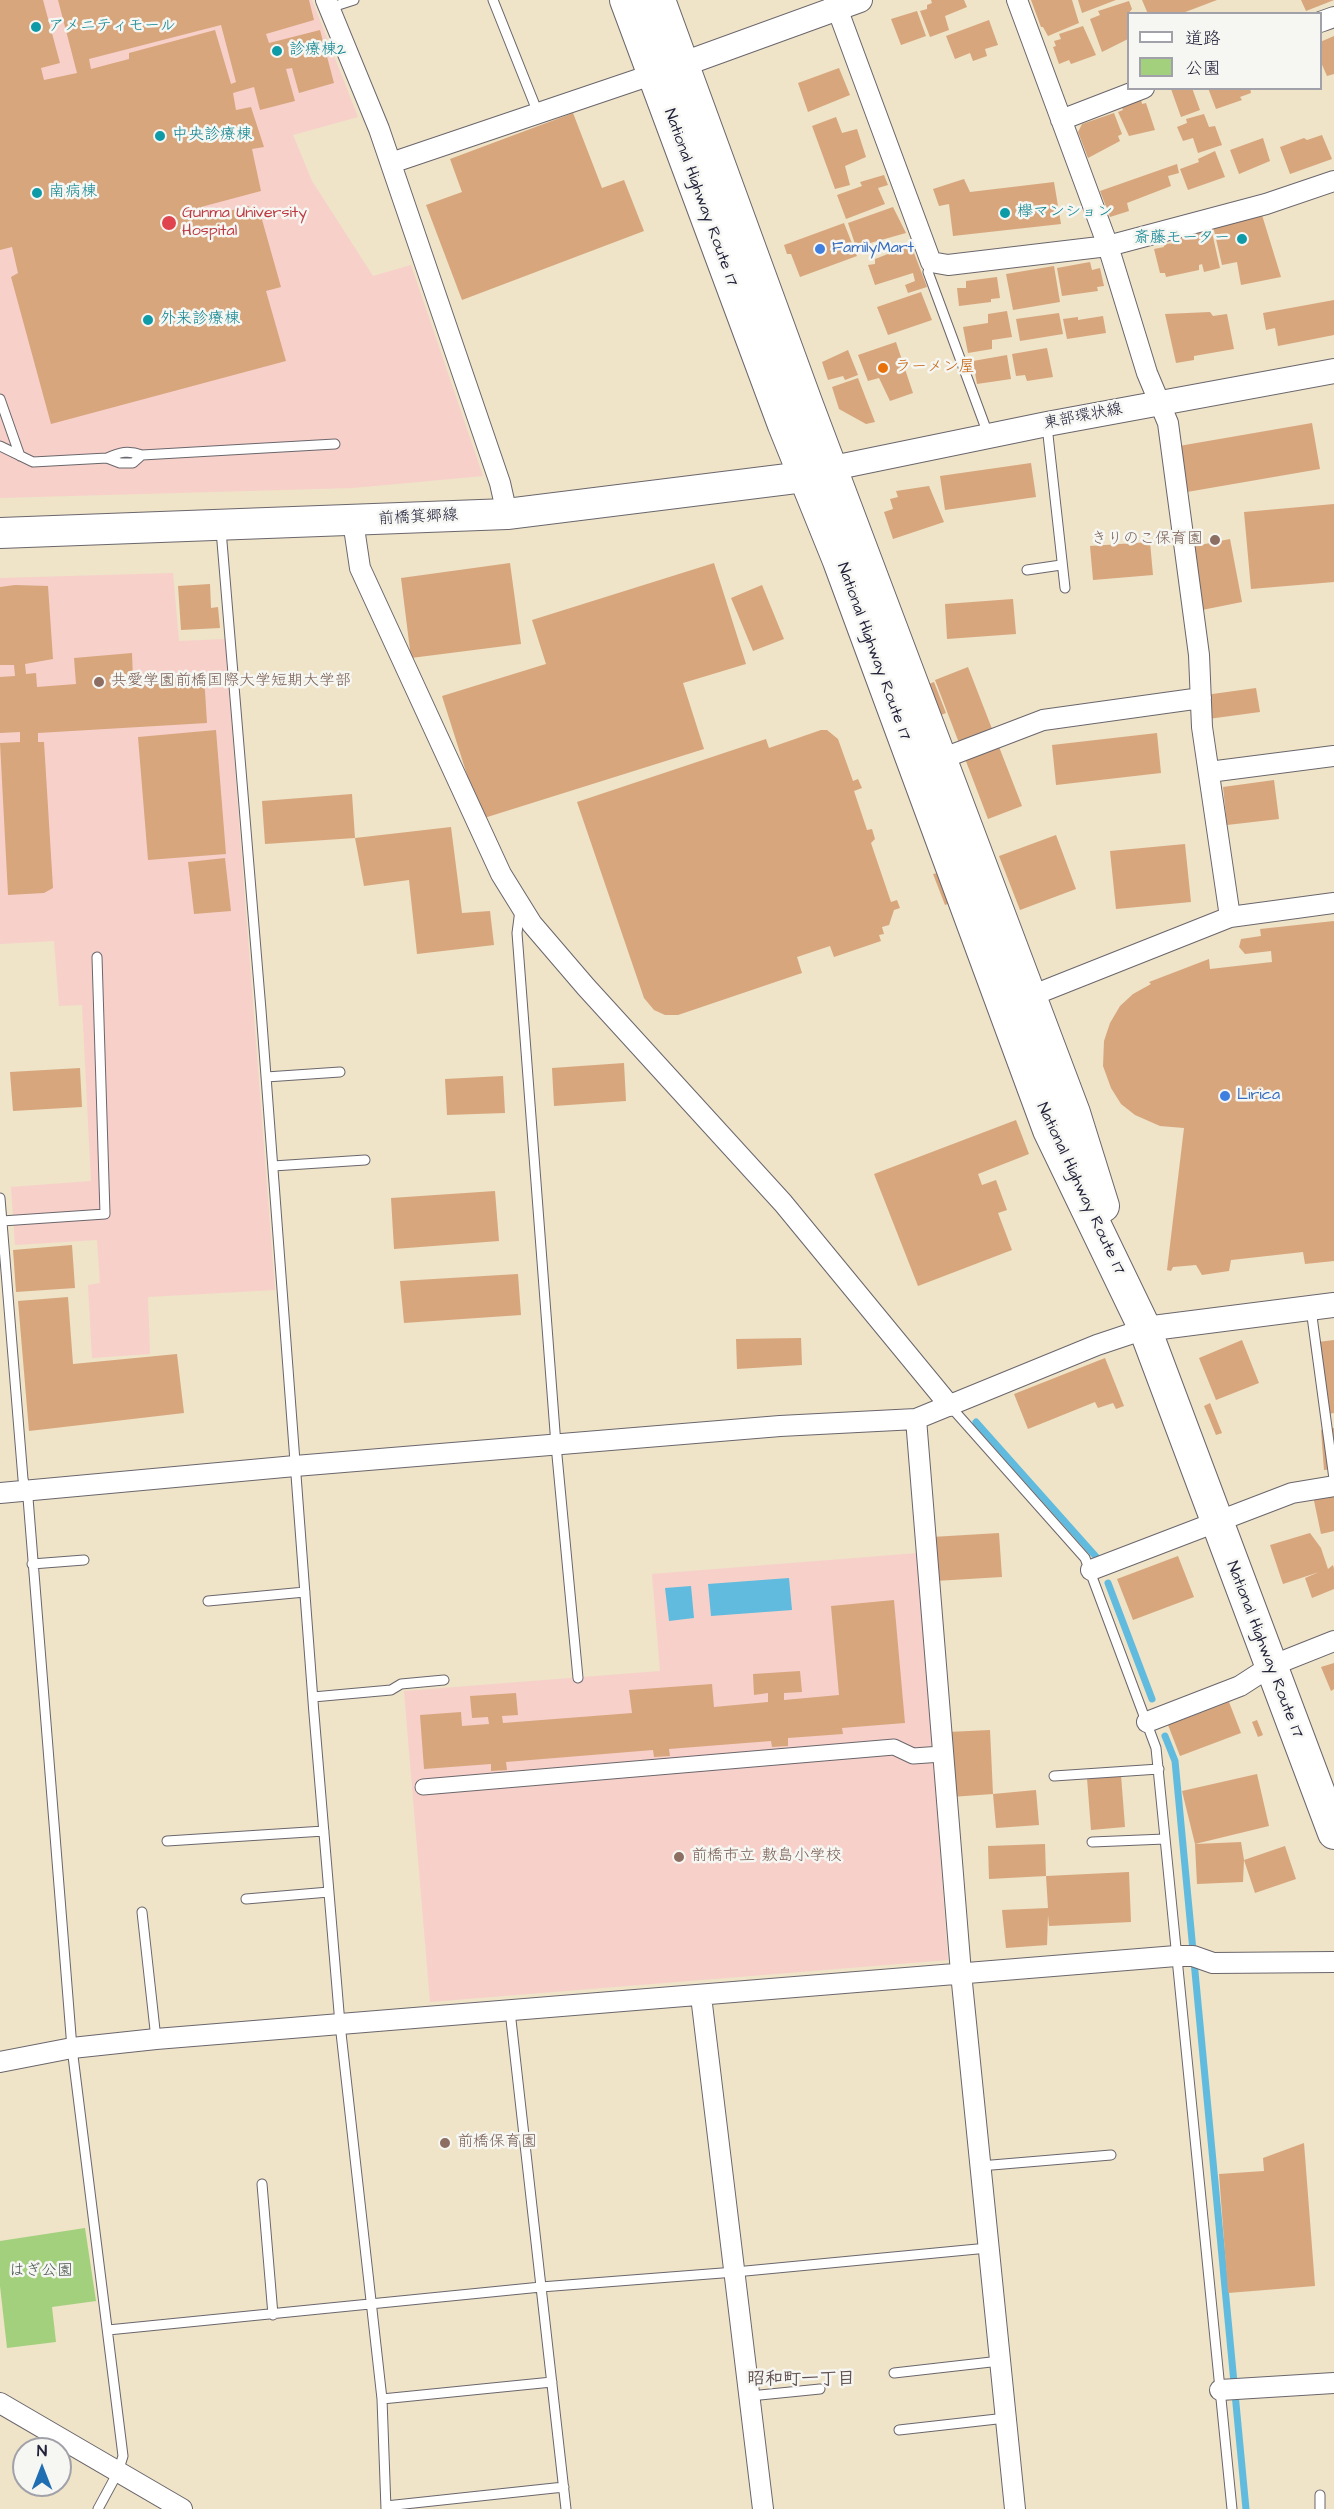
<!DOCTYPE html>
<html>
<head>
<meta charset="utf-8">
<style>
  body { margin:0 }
  #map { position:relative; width:1334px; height:2509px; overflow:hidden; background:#efe3c8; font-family:"Architects Daughter","Klee One",sans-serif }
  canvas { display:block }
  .legend { position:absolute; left:1127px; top:12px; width:195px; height:78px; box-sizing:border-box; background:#f6f6f2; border:2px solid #a1a1a9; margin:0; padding:8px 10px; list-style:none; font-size:18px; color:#22223b }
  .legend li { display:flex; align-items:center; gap:12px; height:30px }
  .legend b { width:30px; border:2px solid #a1a1a9 }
  .north { position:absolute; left:12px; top:2437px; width:60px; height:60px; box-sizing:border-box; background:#f6f6f2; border:2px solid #a1a1a9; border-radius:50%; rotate:0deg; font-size:16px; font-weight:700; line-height:24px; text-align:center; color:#22223b }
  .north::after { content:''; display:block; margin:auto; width:21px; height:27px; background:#1f6fb2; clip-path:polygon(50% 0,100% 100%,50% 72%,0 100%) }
</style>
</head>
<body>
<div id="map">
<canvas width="1334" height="2509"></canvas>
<ul class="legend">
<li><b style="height:8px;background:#fff"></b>道路</li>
<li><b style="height:16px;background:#a2d07d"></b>公園</li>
</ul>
<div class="north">N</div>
</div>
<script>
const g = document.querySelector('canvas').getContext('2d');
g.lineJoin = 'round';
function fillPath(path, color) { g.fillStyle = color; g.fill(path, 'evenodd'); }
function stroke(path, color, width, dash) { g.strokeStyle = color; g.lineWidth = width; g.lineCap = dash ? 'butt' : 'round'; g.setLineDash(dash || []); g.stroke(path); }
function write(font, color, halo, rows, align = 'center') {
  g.font = font + ' "Architects Daughter","Klee One",sans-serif'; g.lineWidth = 5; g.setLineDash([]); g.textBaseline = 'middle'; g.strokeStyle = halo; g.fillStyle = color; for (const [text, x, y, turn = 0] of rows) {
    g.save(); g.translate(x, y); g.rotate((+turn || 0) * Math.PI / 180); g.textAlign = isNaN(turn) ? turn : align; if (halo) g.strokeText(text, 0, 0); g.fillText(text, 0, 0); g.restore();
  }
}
const built = new Path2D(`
  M0,0h312l46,117 -65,18 19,46 61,95 38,-11 72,211 -130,12 -353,10z
  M173,573l6,68 46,-2 50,651 -127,7 2,57 -58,4 -4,-73 12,-2 -3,-43 -82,5 -4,-58 80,-6 -9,-176 -23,1 -5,-65 -54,3v-366z
  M918,1553l30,407 -518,42 -26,-311 256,-20 -8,-97z`);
const green = new Path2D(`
  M85,2228l11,73 -44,6 4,35 -49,6 -7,-62v-45z`);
const water = new Path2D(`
  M789,1578l3,32 -81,6 -3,-32z
  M691,1586l3,32 -25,3 -4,-33z`);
const stream = new Path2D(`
  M976,1422l123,138
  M1108,1583l44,116
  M1165,1736l10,25 71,748`);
const building = new Path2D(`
  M0,0h43l17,63 -19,5 3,12 33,-7 -19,-73h251l5,20 -48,14 3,9 51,-13 14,53 -35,10 -7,-25 -6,1 9,32 -35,9 -6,-23 -21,6 3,17 15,-3 13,40 -12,2 9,42 -60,16 4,10 44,-11 2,10h10l20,71 -15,4 20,70 -235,63 -40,-147 7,-4 -6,-26 -12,3zM221,25l15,57 -5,2 -16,-54 -86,23v6l-38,10 -2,-10z
  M931,0h33l3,7 -22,9 4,14 -19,7 -10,-26 7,-2v-4l5,-2z
  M1031,0h41l7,23 -31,13 -5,-9h-2z
  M1078,0h38l-34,13z
  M1142,0h75l-37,14h-32z
  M1301,0h33l-28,11z
  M1129,1l3,8 -4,5v25l-26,13 -12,-33 10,-4 -2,-4z
  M917,11l9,25 -25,9 -10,-26z
  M989,20l9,25 -13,4 2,7 -14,5 -3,-8 -15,6 -9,-23z
  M1083,26l13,29 -25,9 -2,-4 -10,4 -6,-17 3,-1 -2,-5 7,-2 -2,-5z
  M1334,36v38l-7,2 -7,-16v-18z
  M839,68l11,27 -42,17 -10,-29z
  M1192,88l8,22 -19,7 -10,-28z
  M1208,88h42l1,5 -11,4 2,3 -26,9z
  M1141,99l1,5 4,-1 9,27 -26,6 -11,-24 5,-2 -2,-5z
  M573,113l29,75 22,-8 20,51 -182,69 -36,-95 36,-13 -12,-33z
  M1114,113l8,21 -4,2 2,5 -32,17 -10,-26 4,-8z
  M1204,114l5,13 6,-1 7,19 -24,8 -5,-15 -10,3 -6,-14 10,-4 -1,-4z
  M836,117l6,16 15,-4 9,28 -21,9 5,19 -15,4 -23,-63z
  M1322,135l10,24 -42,15 -10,-27 24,-9 3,2z
  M1263,138l7,23 -31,13 -9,-24z
  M1215,151l10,26 -37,13 -8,-21 19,-7 -1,-3z
  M1177,164l2,9 -11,3 3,10 -44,17 2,8 -19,6 -10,-26z
  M884,175l4,10 -10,3 7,16 -39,15 -9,-24 25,-9 -2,-4z
  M964,179l6,13 84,-10 7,42 -108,12 -4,-32 -10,2 -6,-17z
  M893,207l13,26 -50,14 -8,-24z
  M1262,215l19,62 -40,8 -4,-23 -15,3 -9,-39z
  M844,223l13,33 -57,21 -9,-23h-4l-3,-9z
  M1211,228l9,40 -16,4 -2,-8 -3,1v5l-33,7 -1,-4h-5l-6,-24 10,-2 -1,-3 18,-1 -1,-7z
  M911,245l16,42 -19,6 -3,-8 10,-4 -2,-8 -38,12 -7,-20 7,-1v-5z
  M1090,262l2,8 8,-2 4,18 -7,1 1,4 -36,5 -5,-28z
  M1054,266l6,36 -47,8 -7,-36z
  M997,277l3,21 -9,1v3l-32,4 -2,-18h9v-7z
  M921,292l11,28 -44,15 -11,-28z
  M1334,300v35l-56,11 -3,-18 -9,2 -3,-17z
  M1007,311l5,26 -20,3v9l-24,4 -5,-26 25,-4v-9z
  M1210,312l3,4 14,-2 7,35 -40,7v4l-18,3 -11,-49z
  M1059,313l4,21 -43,7 -4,-22z
  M1103,316l3,17 -39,6 -4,-20 15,-2v3z
  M896,342l17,51 -23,8 -11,-23 -11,3 -10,-26z
  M1047,348l6,29 -26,4 -2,-6 -9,1 -4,-22z
  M848,350l10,25 -13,5 -2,-4 -15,4 -6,-18z
  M1007,355l4,24 -34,5 -4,-23z
  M858,378l17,44 -9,2 -27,-15 -7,-22z
  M1312,423l8,46 -133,23 -8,-46z
  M1031,463l5,34 -91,13 -5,-34z
  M929,486l15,36 -51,17 -9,-27 9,-3 -3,-10 8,-2 -2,-6z
  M1334,504v78l-83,7 -7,-77z
  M1230,539l12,63 -40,8 -12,-63z
  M1150,542l3,33 -60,5 -3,-34z
  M510,563l11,81 -110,14 -10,-80z
  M714,563l32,101 -63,19 21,66 -223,70 -39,-123 104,-32 -14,-44z
  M210,584l1,24 7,-1 2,21 -39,2 -3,-44z
  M15,585l33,1 5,73 -28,5 1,10 10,-1 1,14 39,-3 -2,-26 58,-5 1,26 71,-4 3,48 -169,10v9h6l9,146 -9,5 -36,2 -8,-152 20,-1v-10l-20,1v-56l15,-1 -1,-11h-14v-78z
  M762,585l22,54 -31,12 -22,-53z
  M1013,599l3,35 -69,5 -2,-35z
  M968,667l54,139 -34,13 -53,-139z
  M934,682l12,31 -5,2 -12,-31z
  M1256,688l4,24 -52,7 -3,-24z
  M216,730l10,124 -78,6 -10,-123z
  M821,730h6l11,9 15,42 5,-2 4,9 -8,3 13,39 5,-1 3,10 -4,4 20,59 6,-2 3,8 -6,2 -5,15 -7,2 2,7 -5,1 2,6 -47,16 -4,-11 -33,11 5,16 -124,42h-13l-11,-5 -10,-12 -67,-196 189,-63 3,9z
  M1157,733l4,40 -105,12 -4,-40z
  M1274,780l5,39 -52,6 -4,-38z
  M352,794l3,44 -90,6 -3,-43z
  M451,827l11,86 28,-2 4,34 -77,9 -8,-74 -45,6 -9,-48z
  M1056,835l20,54 -56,21 -21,-54z
  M1185,844l6,58 -75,7 -6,-58z
  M225,858l6,53 -37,3 -6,-52z
  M938,873l12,30 -5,2 -12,-31z
  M1334,921v340l-29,3 -2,-12 -72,8 -2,11 -27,4 -6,-10 -23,2 -2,4 -4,-1 17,-142 -24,-2 -25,-11 -14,-11 -10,-16 -8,-22 1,-25 6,-18 10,-17 13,-12 18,-10 -2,-2 60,-23 1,10 62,-7 -1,-11 -26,3 -6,-7 2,-8 20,-3 -1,-7z
  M624,1063l2,38 -72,5 -2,-38z
  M80,1068l2,39 -69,4 -3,-39z
  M503,1076l2,37 -58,2 -2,-36z
  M1016,1120l13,34 -51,20 4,11 14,-5 11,30 -9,3 14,37 -94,36 -44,-112z
  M495,1191l4,50 -105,8 -3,-51z
  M72,1245l3,43 -59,4 -3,-42z
  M518,1274l3,41 -117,8 -4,-42z
  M68,1297l5,67 104,-10 7,59 -155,18 -11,-130z
  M801,1338l1,27 -65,4 -1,-30z
  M1242,1340l17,43 -43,17 -17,-42z
  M1334,1340v73l-12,2 -12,-72z
  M1105,1358l19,48 -8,3 -3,-6 -15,5 -3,-6 -67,27 -14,-35z
  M1210,1403l12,30 -6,2 -12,-29z
  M1334,1428v41l-10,1 -3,-40z
  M1334,1493v38l-13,3 -8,-38z
  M999,1533l3,44 -67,4 -3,-44z
  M1310,1533l11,15 7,21 5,-4 1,4v20l-22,9 -7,-20 14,-6 -36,12 -13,-39z
  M1178,1556l16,41 -61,23 -16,-41z
  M894,1600l11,123 -63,5 1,6 -55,4v8l-16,1 -1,-6 -102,8 1,7 -16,1 -1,-7 -147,12 1,8 -16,1v-7l-67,5 -4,-54 41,-3 1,14 27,-2 -1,-7 -16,1 -2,-22 46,-3 2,22 -16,1 1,7 129,-10 -3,-23 83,-6 2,23 54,-5v-9l-14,2 -1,-21 47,-3 2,21 -18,1v7l55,-5 -8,-89z
  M1334,1663v26l-3,2 -10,-24z
  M1229,1702l12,31 -61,23 -12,-31z
  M1257,1720l6,15 -5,2 -6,-15z
  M990,1730l3,64 -42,3 -3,-65z
  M1257,1774l12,52 -74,18 -13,-53z
  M1121,1775l4,52 -34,3 -4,-52z
  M1036,1790l3,35 -43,3 -3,-34z
  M1241,1842l3,18 41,-14 11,33 -41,14 -11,-33 -1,22 -46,2 -2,-40z
  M1045,1844l1,32 -57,3 -1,-33z
  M1129,1872l2,50 -82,4 -1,-11 -1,30 -41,3 -4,-38 46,-2 -2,-32z
  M1304,2143l11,143 -87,7 -9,-119 45,-3 -1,-13z`);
const service = new Path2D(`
  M493,0l45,113
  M329,8l25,-8
  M931,262l-3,10 60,162
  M0,399l20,57
  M1047,426l18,162
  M0,446l33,16 74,-4 13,5h13l9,-8
  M107,458c13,-6 21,-8 35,-3l193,-11
  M221,530l40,480 53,704 26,310 42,375 4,110
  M1027,570l34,-5
  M520,910l-3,23 39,512 22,233
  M266,1077l74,-5
  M273,1166l92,-6
  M0,1198l23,281 5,19 44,550 51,408 -5,16 -20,37
  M2,1221l103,-7 -8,-257
  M1311,1309l23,170
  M950,1406l135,152 71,190 76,761
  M32,1564l52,-4
  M208,1601l97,-9
  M313,1697l78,-7 10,-6 43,-4
  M1054,1776l105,-7
  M167,1841l157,-10
  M1092,1842l73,-3
  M246,1899l83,-7
  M142,1912l14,127
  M510,2011l56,498
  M980,2166l131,-11
  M262,2184l11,131
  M108,2330l433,-43 194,-15 253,-24
  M894,2373l106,-12
  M750,2396l70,-7
  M382,2399l170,-17
  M899,2430l107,-12
  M1320,2495v14
  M386,2506l178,-19`);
const pedestrian = new Path2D(`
  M423,1787l471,-40 19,9 29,-2`);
const minor = new Path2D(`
  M326,0l53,129 121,354 7,31
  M834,0l97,262 17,3 160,-19 158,-42 68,-23
  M1017,0l91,246 39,127 21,50 31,232 3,72 28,190
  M1320,22l14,-5
  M1061,120l83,-32
  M391,163l263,-89
  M353,521l7,47 141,306 31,50 54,63 197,216 167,203
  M941,759l102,-39 158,-22
  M1209,772l125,-16
  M1031,996l199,-79 104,-14
  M916,1419l45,554 54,536
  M0,1493l295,-27 485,-40 136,-7 181,-74 48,-16
  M1091,1570l201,-77 42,-7
  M1147,1722l93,-36 31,-20 63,-25
  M701,1996l62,513
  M0,2062l72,-14 84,-9 1020,-83h17l20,7 121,-1
  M1220,2390l114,-7
  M0,2403l182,106`);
const tertiary = new Path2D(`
  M667,70l193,-70
  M833,468l214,-44 287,-53
  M1145,1329l189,-24`);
const primary = new Path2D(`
  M0,533l507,-19 297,-37 23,-7`);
const trunk = new Path2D(`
  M626,0l158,425 55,136 210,569 96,199 189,504
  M659,0l148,405 267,708 29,93`);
const markers = [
  [36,27,6,"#0f9aa8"],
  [277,51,6,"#0f9aa8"],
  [160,136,6,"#0f9aa8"],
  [37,193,6,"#0f9aa8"],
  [1005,213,6,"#0f9aa8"],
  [169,223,8,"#e0444e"],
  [1242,239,6,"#0f9aa8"],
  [820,249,6,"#3f7fe0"],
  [148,320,6,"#0f9aa8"],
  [883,368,6,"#e8710a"],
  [1215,540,6,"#8d6e63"],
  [99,682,6,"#8d6e63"],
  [1225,1096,6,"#3f7fe0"],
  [679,1857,6,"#8d6e63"],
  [445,2143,6,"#8d6e63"]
];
const cultureNames = [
  ["アメニティモール",48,27],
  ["診療棟2",289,51],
  ["中央診療棟",172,136],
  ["南病棟",49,193],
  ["欅マンション",1017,213],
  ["斎藤モーター",1230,239,"right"],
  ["外来診療棟",160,320]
];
const streetNames = [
  ["National Highway Route 17",700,198,70],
  ["東部環状線",1083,417,-11],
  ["前橋箕郷線",418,518,-3],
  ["National Highway Route 17",873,652,70],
  ["National Highway Route 17",1080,1189,65],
  ["National Highway Route 17",1264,1650,69]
];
const healthNames = [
  ["Gunma University",182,214],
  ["Hospital",182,232]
];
const shopNames = [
  ["FamilyMart",832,249],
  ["Lirica",1237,1096]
];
const foodNames = [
  ["ラーメン屋",895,368]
];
const educationNames = [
  ["きりのこ保育園",1203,540,"right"],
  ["共愛学園前橋国際大学短期大学部",111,682],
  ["前橋市立 敷島小学校",691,1857],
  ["前橋保育園",457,2143]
];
const parkNames = [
  ["はぎ公園",41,2272]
];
const neighbourhoodNames = [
  ["昭和町一丁目",801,2380]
];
fillPath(built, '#f7d0ca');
fillPath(green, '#a2d07d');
fillPath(water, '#60bbde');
stroke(stream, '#60bbde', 7);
fillPath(building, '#d7a67d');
stroke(service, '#6a666c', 11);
stroke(pedestrian, '#6a666c', 17);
stroke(minor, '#6a666c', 22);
stroke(tertiary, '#6a666c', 26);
stroke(primary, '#6a666c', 32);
stroke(trunk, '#6a666c', 34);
stroke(service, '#fff', 9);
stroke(pedestrian, '#fff', 15);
stroke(minor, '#fff', 20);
stroke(tertiary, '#fff', 24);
stroke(primary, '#fff', 30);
stroke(trunk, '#fff', 32);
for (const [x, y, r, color] of markers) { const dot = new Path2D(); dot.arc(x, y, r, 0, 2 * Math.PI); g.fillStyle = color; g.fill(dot); stroke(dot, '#f6f6f2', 2); }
write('16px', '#0d838f', '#f6f6f2', cultureNames, 'left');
write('16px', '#22223b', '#f6f6f2', streetNames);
write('16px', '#be3a42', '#f6f6f2', healthNames, 'left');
write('16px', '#366cbe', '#f6f6f2', shopNames, 'left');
write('16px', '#c56008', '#f6f6f2', foodNames, 'left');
write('16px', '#785e54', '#f6f6f2', educationNames, 'left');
write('16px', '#48564f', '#f6f6f2', parkNames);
write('bold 18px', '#615052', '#f6f6f2', neighbourhoodNames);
</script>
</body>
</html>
